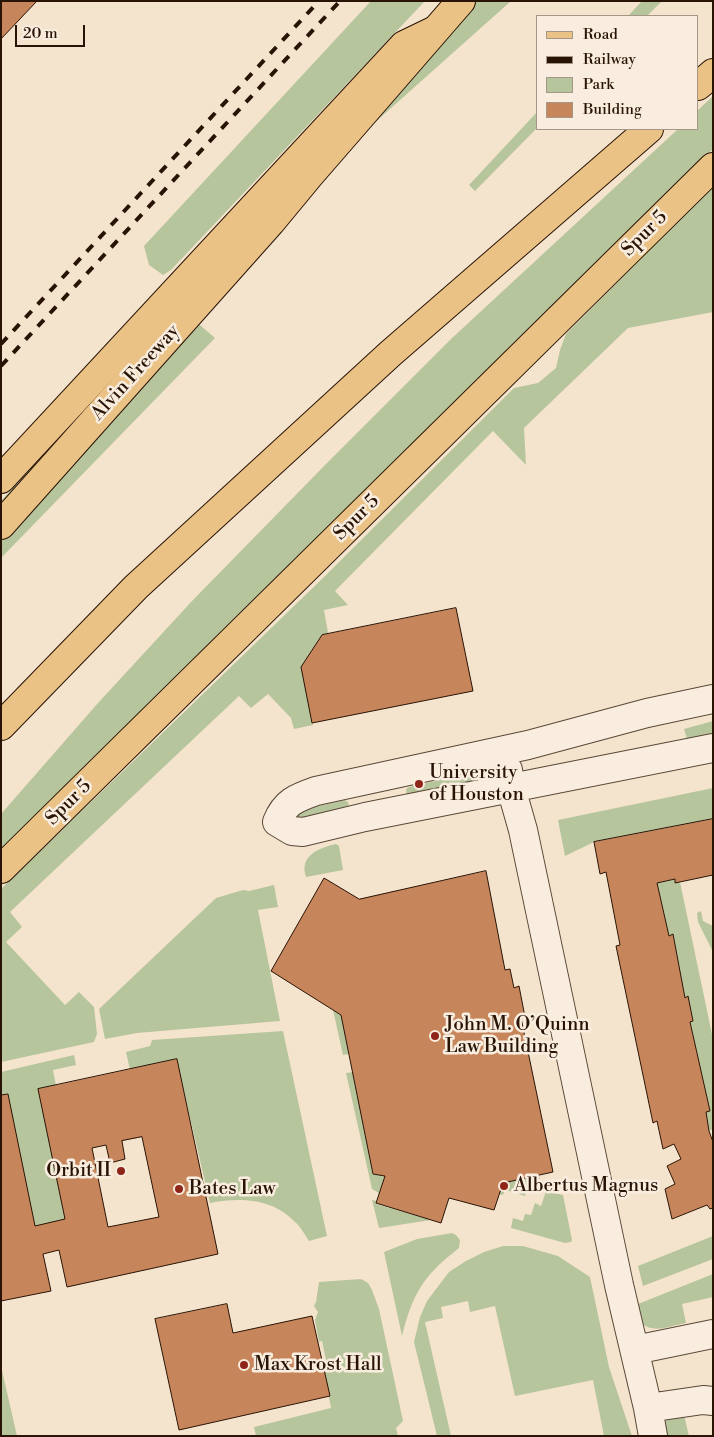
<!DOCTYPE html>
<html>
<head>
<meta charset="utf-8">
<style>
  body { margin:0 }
  #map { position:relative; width:714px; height:1437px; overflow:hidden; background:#f5e4cd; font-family:"Libre Bodoni",serif }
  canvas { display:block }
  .frame { position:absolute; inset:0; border:2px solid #281305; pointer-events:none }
  .legend { position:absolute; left:536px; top:15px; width:162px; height:115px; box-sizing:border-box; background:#f8edde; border:1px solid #a59687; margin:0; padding:6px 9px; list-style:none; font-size:15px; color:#281305 }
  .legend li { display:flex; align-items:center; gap:10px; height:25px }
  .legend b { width:25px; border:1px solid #a59687 }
  .scale { position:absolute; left:15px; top:25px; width:70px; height:22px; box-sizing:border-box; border:2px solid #281305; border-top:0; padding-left:6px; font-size:15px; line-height:18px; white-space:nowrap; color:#281305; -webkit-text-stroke:4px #f8edde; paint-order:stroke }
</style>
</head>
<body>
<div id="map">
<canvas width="714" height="1437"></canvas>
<div class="frame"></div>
<ul class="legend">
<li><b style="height:6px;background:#eac286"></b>Road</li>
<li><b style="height:6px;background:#281305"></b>Railway</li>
<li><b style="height:14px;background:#b7c59c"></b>Park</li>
<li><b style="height:14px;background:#c7855b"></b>Building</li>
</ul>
<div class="scale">20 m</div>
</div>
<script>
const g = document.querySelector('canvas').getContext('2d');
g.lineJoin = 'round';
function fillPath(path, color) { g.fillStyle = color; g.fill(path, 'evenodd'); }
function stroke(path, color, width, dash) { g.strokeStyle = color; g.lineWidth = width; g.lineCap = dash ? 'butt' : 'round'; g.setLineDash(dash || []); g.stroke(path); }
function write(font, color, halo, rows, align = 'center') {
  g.font = font + ' "Libre Bodoni",serif'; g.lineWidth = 5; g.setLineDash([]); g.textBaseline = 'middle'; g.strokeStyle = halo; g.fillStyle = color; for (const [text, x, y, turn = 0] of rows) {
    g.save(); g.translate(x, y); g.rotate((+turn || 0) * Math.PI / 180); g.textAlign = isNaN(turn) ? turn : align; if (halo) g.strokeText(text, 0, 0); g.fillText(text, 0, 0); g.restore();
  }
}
const green = new Path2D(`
  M371,1h54l-254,269 -8,5 -14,-10 -5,-19z
  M464,1h47l-140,125 -185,187 29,25 -214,220v-57l242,-265z
  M642,1h20l-15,15h-19z
  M713,96v53l-140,142 -572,561v-38l97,-111 94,-102 134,-137 125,-125 227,-210h20v-19z
  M538,111v16l-63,64 -6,-6z
  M713,186v126l-85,16 -104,100 2,37 -33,-34 -158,160 13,14 -24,5 4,23 -25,39 10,53 -19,4 -3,-11 -23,-24 -17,14 -12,-12 -229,216 12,15 -16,15 59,63 14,-13 15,15 3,27 -3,8 -93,20v-173l323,-312 190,-189 24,-5 18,-15 4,-18 6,-16z
  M713,721v12l-26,6 -3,-10z
  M480,771l3,14 -76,13 -1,-9 3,-2z
  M713,788v31l-119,23 -29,14 -7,-36z
  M345,800l3,2 2,9 -52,12 -5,-10 3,-2z
  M336,844l3,2 4,24 -37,7c-7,-21 12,-29 30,-33z
  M675,879l1,4 4,-1 33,157v90l-4,2 -3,-19 4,-1 -20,-89 3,-1 -5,-24 -3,1 -12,-63 -4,1 -12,-53z
  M274,885l4,22 -20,3 22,111 -143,12 -32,6 -6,-30 117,-111 27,-8 6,1z
  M701,911l2,10 10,5v26l-15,-30 -1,-9z
  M333,1010l8,5 8,39 -6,1z
  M283,1031l44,205 -18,5c-4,-6 -8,-14 -14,-19 -22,-24 -56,-25 -85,-19l-33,-141 -47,8 -4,-18 24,-6 2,-6z
  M74,1055l2,10 -23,5 3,16 11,134 -33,7 -33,-130v-25z
  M353,1072l20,102 12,2 -6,17 -7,-4 -26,-116z
  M539,1175l1,6 -3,7 -9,-2 -3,10 -6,-2 1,-3 -6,-2 -1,3 -8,-2 -2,5 -4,-1 4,-11z
  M546,1191l17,4 9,45 -1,2 -6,1 -54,-15 2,-10 10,3 2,-7 6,1 4,-12 6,3z
  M372,1200l5,1 -1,3 55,16 -52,8z
  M452,1233l4,2 4,5 -1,8c-36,28 -46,45 -57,88l-18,-84 33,-13z
  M713,1236v23l-70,27 -5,-20z
  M503,1246h20l35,10 32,21 19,90 23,69h-28l-11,-56 -78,16 -20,-90 -25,6 -2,-11 -27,6 2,11 -18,4 26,114h-14l-23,-94 6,-25 7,-16 22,-29 17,-11 18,-9z
  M713,1274v23l-31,7 4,19c-16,3 -32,11 -45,0l-3,-19z
  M361,1279l7,4 4,7 7,19 24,112 -7,7 2,8h-142l-2,-9 77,-19 -7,-36 4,-3 -6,-28 -3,1 -4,-22 3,-8 -4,-6 2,-4 3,-20z
  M1,1366l16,70h-16z
  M684,1415l5,21h-23l-4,-16z`);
const building = new Path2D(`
  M1,1h36l-36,38z
  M456,608l17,83 -161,32 -11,-56 21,-32z
  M713,819v56l-38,8v-4l-18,4 12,53 4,-2 12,64 3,-2 5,25 -3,1 20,89 -4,1 3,19 4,11v66l-3,1 -3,-4 -35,14 -7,-30 10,-5 -8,-18 14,-7 -7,-15 -11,5 -6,-28 -4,2 -37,-177 4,-1 -14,-73 -6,2 -6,-32z
  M486,871l19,99 5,-1 4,19 5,-2 6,31 -4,1 32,154 -50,11 -9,27 -45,-12 -8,25 -65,-20 9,-27 -12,-2 -32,-159 -70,-44 53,-93 35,21z
  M177,1059l41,195 -151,33 -8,-37 -16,4 8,37 -50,10v-206l7,-1 27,132 30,-7 -27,-130zM142,1137l17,80 -51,10 -16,-79 14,-3 4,18 15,-4 -3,-18z
  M227,1304l6,29 79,-17 18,80 -151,34 -24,-111z`);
const minor = new Path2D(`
  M713,699l-66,14 -119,32 -212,46c-20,7 -31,11 -39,31l15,9 11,1 62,-15 348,-69
  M508,770l3,18 12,42 96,455 29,123 5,28
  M635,1350l78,-16
  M648,1408l55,-8 10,1`);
const major = new Path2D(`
  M1,479l403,-434 29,-14
  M1,869l712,-702`);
const highway = new Path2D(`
  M698,86l15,-13
  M1,525l270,-303 38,-46 152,-175
  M1,726l135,-139 255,-234 258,-224`);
const rail = new Path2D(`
  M1,344l318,-343
  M1,366l339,-365`);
const markers = [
  [419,784,5,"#8f2418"],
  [435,1036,5,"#8f2418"],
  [121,1171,5,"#8f2418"],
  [504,1186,5,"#8f2418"],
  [179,1189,5,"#8f2418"],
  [244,1365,5,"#8f2418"]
];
const streetNames = [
  ["Spur 5",645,234,-45],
  ["Alvin Freeway",136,373,-48],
  ["Spur 5",357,518,-45],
  ["Spur 5",69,803,-45]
];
const poiNames = [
  ["University",429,773],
  ["of Houston",429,795],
  ["John M. O’Quinn",445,1025],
  ["Law Building",445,1047],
  ["Orbit II",111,1171,"right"],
  ["Albertus Magnus",514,1186],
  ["Bates Law",189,1189],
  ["Max Krost Hall",254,1365]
];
fillPath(green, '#b7c59c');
fillPath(building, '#c7855b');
stroke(building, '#281305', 1);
stroke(minor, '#5b4737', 30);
stroke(major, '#281305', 30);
stroke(highway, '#281305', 30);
stroke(minor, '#f8edde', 28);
stroke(major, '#eac286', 28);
stroke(highway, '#eac286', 28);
stroke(rail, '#281305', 4, [9, 9]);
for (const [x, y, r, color] of markers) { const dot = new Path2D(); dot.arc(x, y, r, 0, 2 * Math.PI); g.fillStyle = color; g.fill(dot); stroke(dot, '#f8edde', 2); }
write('19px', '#281305', '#f8edde', streetNames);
write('19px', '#281305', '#f8edde', poiNames, 'left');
</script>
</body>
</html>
